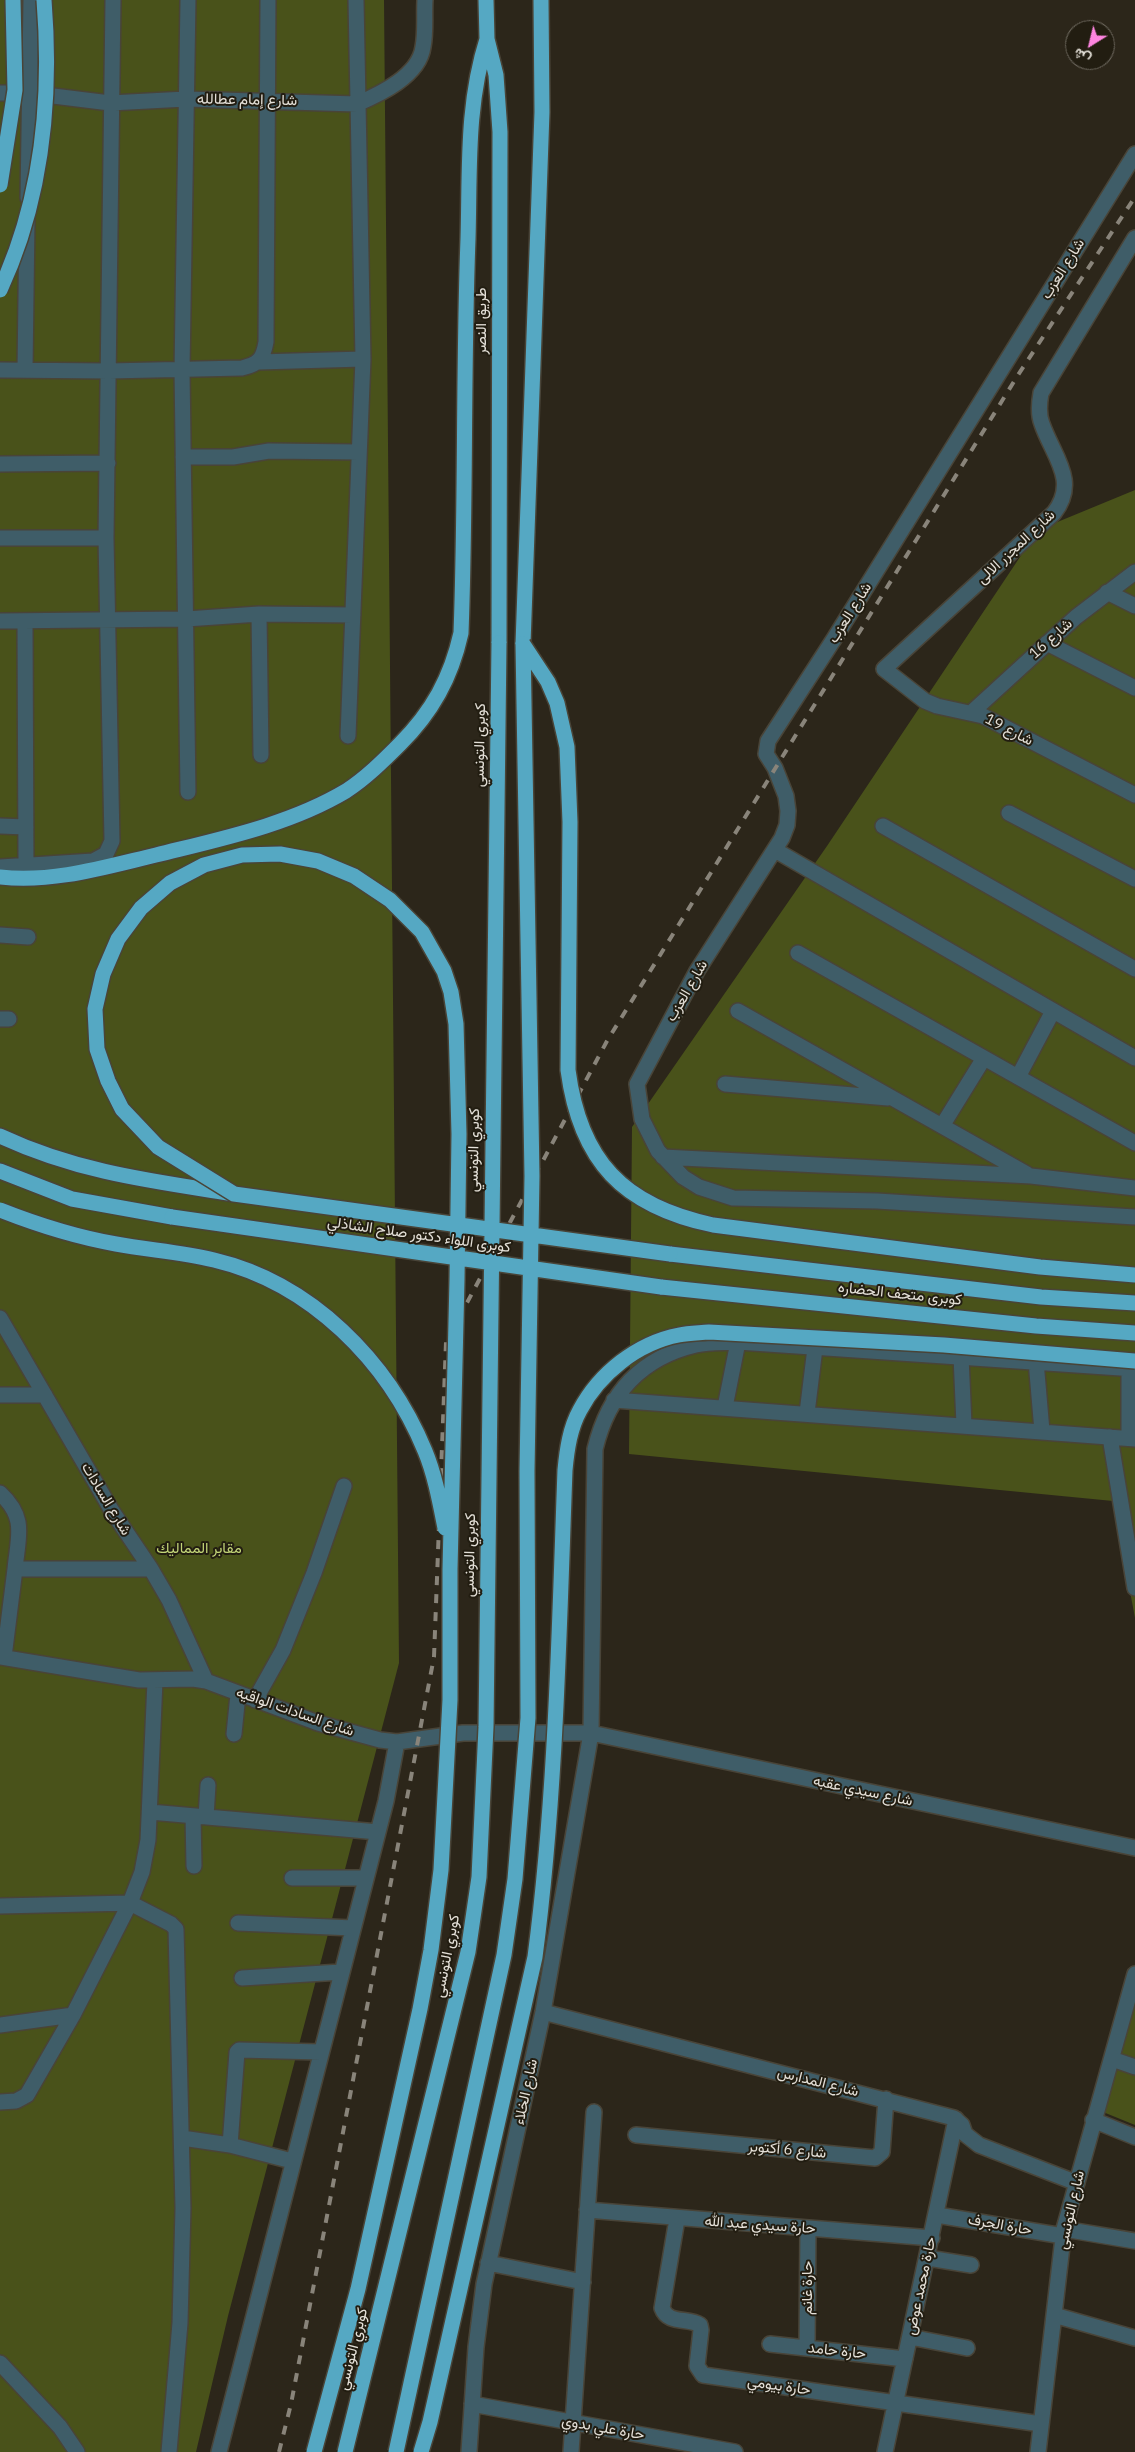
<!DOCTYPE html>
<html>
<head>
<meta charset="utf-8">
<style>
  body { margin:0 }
  #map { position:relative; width:1135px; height:2452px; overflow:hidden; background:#2c261a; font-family:"IBM Plex Sans",Vazirmatn,sans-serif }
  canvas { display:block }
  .north { position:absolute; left:1065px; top:20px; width:50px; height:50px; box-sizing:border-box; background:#221d11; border:1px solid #706b61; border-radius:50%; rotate:216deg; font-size:14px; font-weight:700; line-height:20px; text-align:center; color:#e4e0d8 }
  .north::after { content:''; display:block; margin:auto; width:18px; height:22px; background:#fe85e0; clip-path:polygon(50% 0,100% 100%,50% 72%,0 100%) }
</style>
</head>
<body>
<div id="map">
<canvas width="1135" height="2452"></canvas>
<div class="north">ش</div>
</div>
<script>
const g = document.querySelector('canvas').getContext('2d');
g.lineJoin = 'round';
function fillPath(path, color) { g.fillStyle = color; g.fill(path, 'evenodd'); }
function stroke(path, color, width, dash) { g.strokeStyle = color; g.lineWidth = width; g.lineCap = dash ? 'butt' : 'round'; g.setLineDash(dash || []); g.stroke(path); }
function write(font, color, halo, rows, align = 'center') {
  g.font = font + ' "IBM Plex Sans",Vazirmatn,sans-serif'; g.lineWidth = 4; g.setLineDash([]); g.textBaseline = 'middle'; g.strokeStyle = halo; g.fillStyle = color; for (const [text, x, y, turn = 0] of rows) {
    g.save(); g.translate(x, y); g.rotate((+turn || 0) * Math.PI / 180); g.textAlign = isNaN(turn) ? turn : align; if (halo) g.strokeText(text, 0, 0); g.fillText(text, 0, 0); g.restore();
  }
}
const green = new Path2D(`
  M0,0h384l15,1663 -171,653 -32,136h-196z
  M1135,490v1128l-22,-117 -484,-47 3,-327 195,-281 211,-316z
  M1135,1964v161l-32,-13z`);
const minor = new Path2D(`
  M0,93h29l81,10 76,-4 171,5c23,-10 62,-28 66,-57 3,-15 1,-32 2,-47
  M1135,154l-301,485 -66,102 -2,13 9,14 11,28 2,15 -1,14 -5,13 -85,133 -60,113 5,35 16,32 25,26 16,10 34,11 144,3 258,16
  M28,198l3,-198
  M1135,238l-94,155c-2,11 -3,21 1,31 11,32 37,57 12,89l-170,156 41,32 12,5 46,10 152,79
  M259,362l104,-3
  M0,370l109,1 133,-3c17,-4 21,-9 24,-26l2,-342
  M25,370l2,-149
  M183,457h50l36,-6 90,1
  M0,464l108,-1
  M0,538h106
  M1107,592l28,14
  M259,614l2,141
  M0,621l186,-2 73,-5 94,1
  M25,621l1,246
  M1047,643l88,45
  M972,712l104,-95 59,-45
  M348,736l15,-377 -7,-359
  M188,792l-6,-422 6,-370
  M1009,813l126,66
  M0,826l26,1
  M883,826l252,143
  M775,850l360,208
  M0,867l93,-6 13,-7 6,-13 -6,-303 7,-538
  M0,935l28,2
  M798,953l337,190
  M738,1011l289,163
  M0,1019h9
  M1018,1077l35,-66
  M725,1084l163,14
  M942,1126l42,-68
  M663,1157l368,19 104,12
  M0,1318l112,193 39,58 18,31 37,81
  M961,1356l3,69
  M1036,1361l6,70
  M0,1395h45
  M614,1400l521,39
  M725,1407l13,-65
  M807,1413l8,-65
  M1110,1437l25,151
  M1129,1438v-69
  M0,1493c27,25 18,43 15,76
  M0,1657l139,23 54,-1 13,2 112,42 62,17 17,2 66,-9h128l544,115
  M4,1657l11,-88h136
  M255,1700l28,-50 31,-77 30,-87
  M234,1734l4,-40
  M150,1812l228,20
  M193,1816l1,50
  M206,1817l2,-32
  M292,1878h74
  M0,1906l130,-3 41,21 5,5 7,279 -3,115 -11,129
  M238,1923l115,5
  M242,1978l99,-6
  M543,2012l411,106 8,7 3,9 14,11 98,38
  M0,2025l73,-10 57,-112 12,-31 6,-32 7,-159
  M1112,2059l23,8
  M0,2102l16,-1 11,-6 46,-80
  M1093,2120l42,17
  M636,2135l239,23 7,-6 4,-53
  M182,2138l48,7 62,16
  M230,2145l7,-93 2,-2 82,2
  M587,2210l345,28
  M937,2215l126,21
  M677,2219l-15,89c6,17 26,9 38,17l1,5 -4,36 6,9 338,49
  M1064,2229l71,12
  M928,2258l43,7
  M488,2263l95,19
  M1054,2315l81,23
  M910,2337l57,11
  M770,2344l135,15
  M807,2348l1,-120
  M0,2363l60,64 17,25
  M472,2404l263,48
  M219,2452l167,-651 11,-59
  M469,2452l7,-105 8,-63 59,-272 48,-279 4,-284c13,-54 45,-91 101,-104 13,-3 29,-2 42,-3l397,27
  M571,2452l23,-340
  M885,2452l71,-333
  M1038,2452l26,-223 71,-255`);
const highway = new Path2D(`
  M486,0l1,39 9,36 4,57 -1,511
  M523,644l19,-532 -1,-112
  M0,877c53,6 105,-10 156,-22 64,-16 133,-30 190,-64 20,-13 37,-30 54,-47 32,-32 51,-66 61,-111 5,-131 2,-263 7,-394 2,-68 -2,-134 19,-200
  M0,1136c77,36 151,45 234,58
  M0,1171l72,28 100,18
  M670,1254l371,43 94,6
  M661,1287l375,39 99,7`);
const rail = new Path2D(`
  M279,2452l12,-48 143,-747 12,-315 161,-301 411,-666 117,-178`);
const highwayBridge = new Path2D(`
  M0,185l15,-95 -2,-90
  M0,290c42,-90 52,-191 44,-290
  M523,644l25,38 9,21 10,44 3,75 -2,248c12,91 55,136 145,155l327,42 95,8
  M0,1210c38,15 76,27 116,34 32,6 66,8 98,16 97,23 174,101 211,191 10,24 15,52 20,77
  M172,1217l489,70
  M314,2452l44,-163 62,-280 11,-59 10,-80 9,-170v-131l7,-289 2,-146 -3,-110 -5,-32 -7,-21 -22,-39 -32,-32 -36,-24 -36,-15 -38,-7 -38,1 -38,10 -34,18 -29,25 -23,31 -15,35 -8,35 2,40 11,32 14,28 36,38 76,47 436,60
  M345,2452l123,-500 11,-75 7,-150 13,-1084
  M396,2452l108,-497 11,-76 13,-161 -1,-247 5,-295 -9,-532
  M421,2452l9,-30 105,-465c21,-161 24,-324 30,-487 2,-21 5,-42 15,-60 19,-36 57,-67 99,-75 10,-2 20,-2 30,-3l235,13 191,16`);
const streetNames = [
  ["شارع إمام عطالله",247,100,1],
  ["شارع العزب",1063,269,-58],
  ["طريق النصر",482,321,-90],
  ["شارع المجزر الالى",1016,547,-43],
  ["شارع العزب",850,613,-58],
  ["شارع 16",1051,639,-42],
  ["شارع 19",1009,730,27],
  ["كوبري التونسي",480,745,-89],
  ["شارع العزب",687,991,-60],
  ["كوبري التونسي",474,1150,-89],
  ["كوبرى اللواء دكتور صلاح الشاذلي",419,1235,8],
  ["كوبرى متحف الحضاره",900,1294,6],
  ["شارع السادات",106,1499,59],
  ["كوبري التونسي",470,1555,-89],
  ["شارع السادات الواقيه",295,1712,19],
  ["شارع سيدي عقبه",863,1791,12],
  ["كوبري التونسي",447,1956,-79],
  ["شارع المدارس",818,2082,14],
  ["شارع الخلاء",526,2092,-78],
  ["شارع 6 أكتوبر",787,2150,5],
  ["شارع التونسي",1071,2210,-77],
  ["حارة سيدي عبد الله",760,2225,4],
  ["حارة الجرف",1000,2225,10],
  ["حارة محمد عوض",921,2286,-78],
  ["حارة غانم",808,2288,-90],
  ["كوبري التونسي",353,2349,-76],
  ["حارة حامد",837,2351,6],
  ["حارة بيومي",779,2386,8],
  ["حارة علي بدوي",603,2428,10]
];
const parkNames = [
  ["مقابر المماليك",199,1549]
];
fillPath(green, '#49521a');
stroke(minor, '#494438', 18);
stroke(highway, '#494438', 18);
stroke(minor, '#3f5d68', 15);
stroke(highway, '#55a8c3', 15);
stroke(rail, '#89847a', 4, [9, 9]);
stroke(highwayBridge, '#494438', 18, []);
stroke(highwayBridge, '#55a8c3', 15);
write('15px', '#e4e0d8', '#221d11', streetNames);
write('15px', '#c3d578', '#221d11', parkNames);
</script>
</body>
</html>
